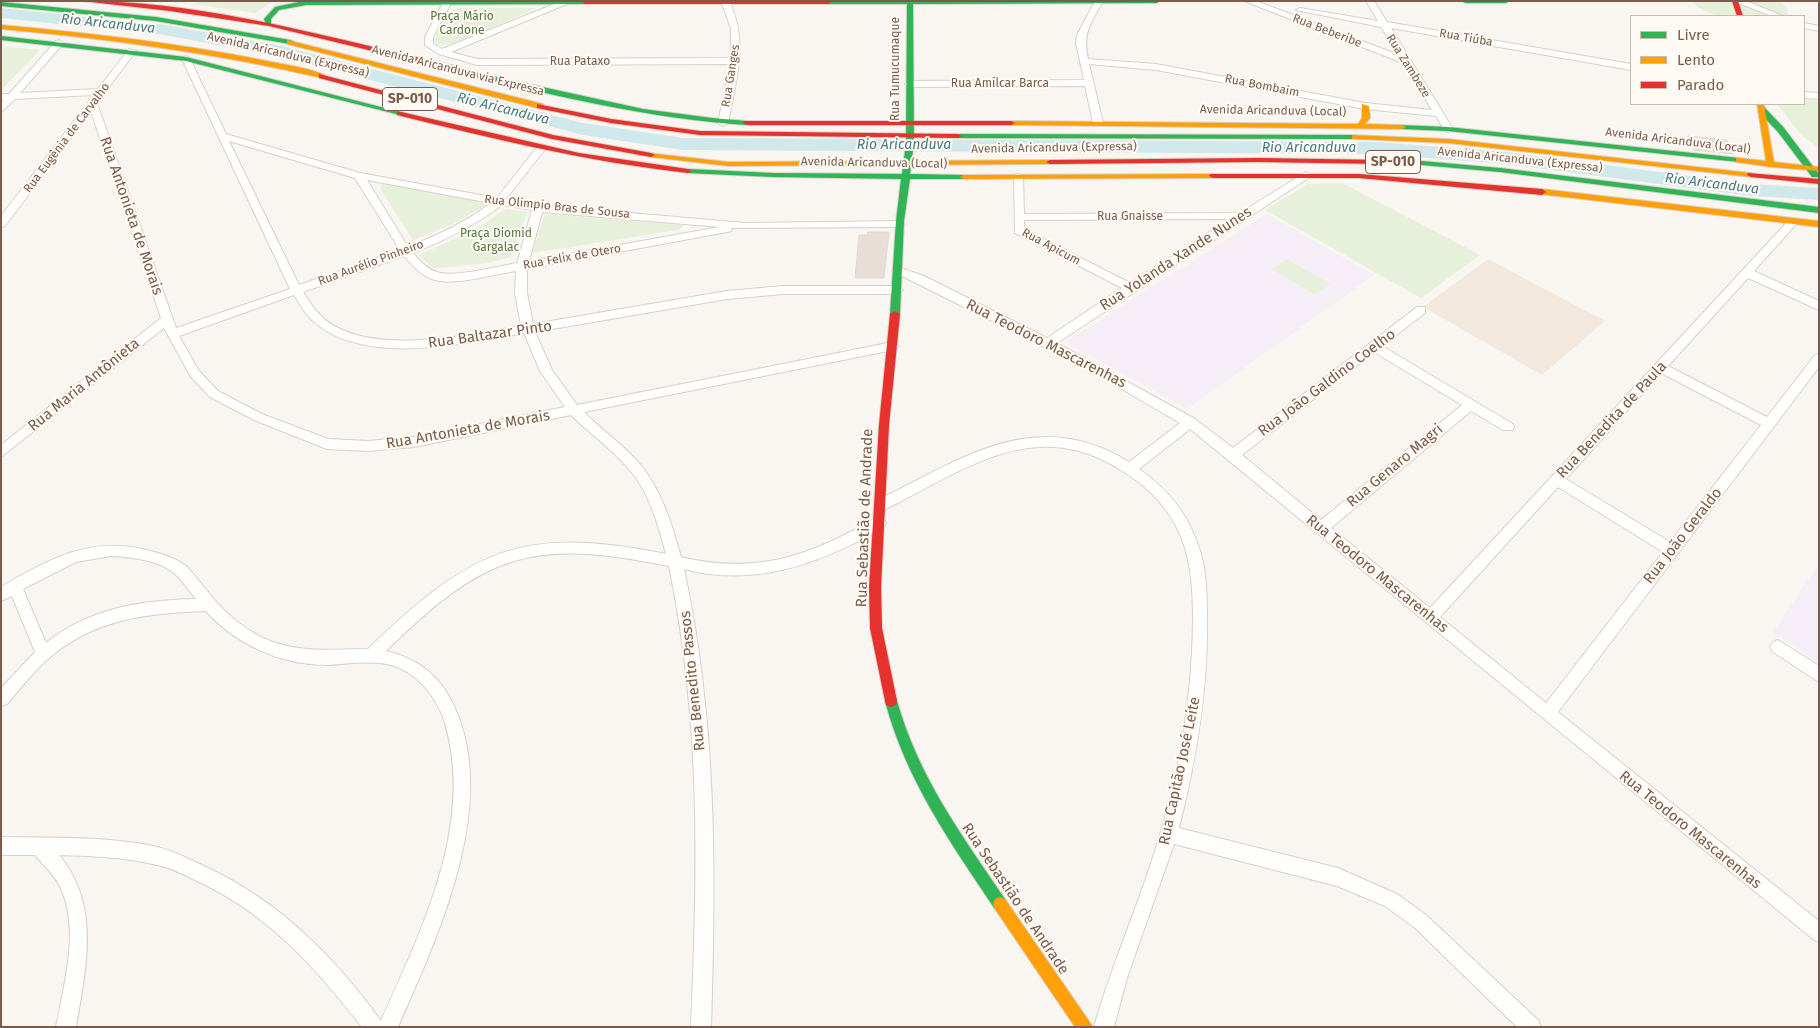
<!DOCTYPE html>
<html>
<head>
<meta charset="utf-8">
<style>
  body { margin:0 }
  #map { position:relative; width:1820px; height:1028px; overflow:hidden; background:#f9f5f0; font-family:"Fira Sans",sans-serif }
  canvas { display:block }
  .frame { position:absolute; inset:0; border:2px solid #7a5c4d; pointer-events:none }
  .legend { position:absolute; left:1630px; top:15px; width:175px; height:90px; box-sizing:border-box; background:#fffaf3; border:1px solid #cabbb1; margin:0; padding:6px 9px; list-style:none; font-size:15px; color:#7a5c4d }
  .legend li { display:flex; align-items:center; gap:10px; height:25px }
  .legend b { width:25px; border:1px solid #cabbb1 }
</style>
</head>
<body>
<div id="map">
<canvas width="1820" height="1028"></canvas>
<div class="frame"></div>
<ul class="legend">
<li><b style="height:6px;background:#30b455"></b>Livre</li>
<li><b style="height:6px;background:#ff9f0a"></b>Lento</li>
<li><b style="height:6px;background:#e5322d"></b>Parado</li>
</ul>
</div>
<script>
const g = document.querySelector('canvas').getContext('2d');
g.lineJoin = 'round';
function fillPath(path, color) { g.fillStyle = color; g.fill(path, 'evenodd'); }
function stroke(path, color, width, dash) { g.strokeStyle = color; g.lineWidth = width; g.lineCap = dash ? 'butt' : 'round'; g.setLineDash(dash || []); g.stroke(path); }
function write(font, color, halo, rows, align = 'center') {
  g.font = font + ' "Fira Sans",sans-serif'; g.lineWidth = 4; g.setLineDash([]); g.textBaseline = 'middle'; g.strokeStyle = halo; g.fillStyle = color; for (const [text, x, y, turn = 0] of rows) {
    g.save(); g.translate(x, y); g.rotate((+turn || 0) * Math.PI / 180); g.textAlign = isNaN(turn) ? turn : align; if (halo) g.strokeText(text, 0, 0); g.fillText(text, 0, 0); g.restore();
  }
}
const residential = new Path2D(`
  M1488,259l117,62 -63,54 -119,-68z`);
const education = new Path2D(`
  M1267,214l107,61 -187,134 -122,-67z
  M1819,563v100l-46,-31z`);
const green = new Path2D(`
  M202,1h72l-19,12 -64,-9z
  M1691,1h88l7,6 2,7 -1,2c-30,0 -74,9 -96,-15z
  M460,8h76l-80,36 -19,1 -4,-5 19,-30z
  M1,46l39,4 -39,40z
  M1804,100l15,1v47l-18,-13 -24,-31h27z
  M1342,183l138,72 -59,43 -156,-88 43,-26z
  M382,184h5l103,19 -39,22 -38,15 -33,-52z
  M506,209l21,3 -16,45 -23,6 -49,5 -7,-1 -13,-12 56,-25z
  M545,214l139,11 -6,5 -146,23z
  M1287,259l43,25 -16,10 -42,-25z`);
const river = new Path2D(`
  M1,8l164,17 117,21 301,77 100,15 693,4 130,10 245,32 68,4v12l-68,-4 -245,-32 -130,-10 -693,-4 -100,-15 -302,-78 -116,-22 -164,-17z`);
const building = new Path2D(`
  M1688,136l39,4 7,14 -40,-4z
  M868,232h21l-5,46h-29l4,-43h8z`);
const street = new Path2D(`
  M444,1h8l-19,36v7l9,5 120,-48h12l-123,51 26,7 254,-1v-29l-10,-28h8c20,39 7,81 -1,122l-5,3 -5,-3 12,-59 -253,1 -38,-11 -14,-9v-8z
  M1095,1h8c-12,23 -21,31 -15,58l68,5 209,39 67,7 -29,-47 -159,-62h12l143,54 -18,-28 -85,-17 4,-2 78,13 -12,-20h8l13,21 244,42v6l-240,-42 62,101 -5,3 -3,-1 -9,-15 -71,-7 -209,-39 -67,-6 14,59 -5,3 -5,-3 -8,-37 -175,1 -5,-3 5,-3 174,-1 -8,-37 1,-8z
  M1733,1h13l37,15h-11z
  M1804,23l15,3v5l-15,-3z
  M59,40l4,3 -1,2 -42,48 78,-4 31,-40 7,2 -39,52 79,225 114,-39 -108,-230 4,-3 4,3 36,75 134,39 137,25 41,-52 3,-1 5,3 -40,51 32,6 207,18 155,-2 5,3 -5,3 -168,1 -1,3 -4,1 -200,37v24l6,31 194,-33 56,-5h114l6,4 -6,4h-114l-56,5 -192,33 17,38 25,35 316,-63 6,4 -6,4 -309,62c18,18 38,32 54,50 23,26 34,62 43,95 74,18 129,-1 193,-38h10l2,4 -2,4c-62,36 -128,61 -200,42 33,152 32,304 27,458h-20c7,-158 10,-306 -22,-461 -138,-28 -183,-13 -283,85 32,7 55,26 68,55 46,98 -16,230 -56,321h-36c-46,-59 -94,-113 -163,-145 -14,-7 -27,-14 -42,-17 -32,-8 -66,-9 -98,-10 42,50 27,113 17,172h-20c8,-43 24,-97 5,-138 -5,-13 -17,-23 -26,-34h-34v-18c51,1 102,-1 152,9 19,4 36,13 53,21 73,34 128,89 175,154 41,-92 95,-199 63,-301 -8,-24 -28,-48 -53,-55 -21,-5 -43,-1 -64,0 -45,0 -91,-20 -121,-54 -58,2 -113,8 -158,48 -15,13 -28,30 -41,45l-6,2v-18l34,-36 -23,-56 -11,5v-14c48,-28 89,-51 146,-37 12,3 29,8 39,16 8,8 15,18 22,26 15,19 33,35 55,46 35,16 68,11 105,11 104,-100 153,-124 298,-95 -7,-26 -15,-55 -30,-76 -18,-25 -44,-42 -65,-63l-157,32 -46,4 -41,-2 -73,-29 -44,-23 -19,-20 -27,-49 -163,129v-12l160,-127 -70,-206 -86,114 -4,1v-11l93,-121 -79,4 -14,13v-9l3,-3h-3v-6h8l47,-53zM229,141l126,37 45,72 -101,35zM367,180l124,23c-25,19 -53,32 -83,44zM502,205l30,5 -15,53c-18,3 -64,15 -80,9 -10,-3 -17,-11 -24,-19 32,-13 61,-27 89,-48zM542,212l178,15 -191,34zM404,256c9,10 17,20 31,24 21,6 59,-6 81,-9l-1,22 6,33c-54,9 -159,33 -202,-12 -6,-6 -11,-15 -16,-22zM294,295c5,8 11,19 18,25 50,47 151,24 212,13l16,38 25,36 -151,30 -46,4 -40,-2 -66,-25 -44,-23 -19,-20 -20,-35zM111,556c20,1 48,4 64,18 8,7 14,17 21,25 -54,1 -107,9 -150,44l-23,-54 53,-27z
  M1804,92l15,1v6l-15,-1z
  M1306,172l5,3 -1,2 -253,166 138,76 38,29 184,-141h8v6l-43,33 131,78 1,3 -1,3h-10l-32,-19 -140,117 99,80 359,-388 4,-1 5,3 -44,49 65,30v9l-71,-32 -80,88 99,51 48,-62 4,-1v13l-261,345 261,209v21l-6,-3 -623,-510 -51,40c27,19 47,42 58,73 10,25 10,53 10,79 1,71 -11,139 -28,207l159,40 59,26 29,21 112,105 3,7h-24l-103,-100 -29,-21 -48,-20 -163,-42 -47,134 -13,49h-20c16,-58 41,-113 59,-170 25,-75 39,-155 40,-235 0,-27 -1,-55 -10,-80 -9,-25 -25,-45 -46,-61 -94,-71 -162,-17 -251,28h-10l-2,-4 2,-4c85,-42 160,-97 253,-39l51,-39 -96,-56 -192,-96 6,-4 26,9 123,62 75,-50 -107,-55 -1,-58 4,-1 5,3 1,37 216,-1zM1230,219l-100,64 -106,-54v-9zM1374,352l88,53 -141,115 -79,-65zM1661,373l100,52 -91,117 -104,-63zM1558,487l105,65 -117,151 -106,-86z
  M1778,640l41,26v16l-46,-30 -3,-5 3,-5z`);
const fast = new Path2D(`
  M304,1h284v1l-3,2 -279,1 -27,5 -8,9v6l-5,-1 -2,-5 11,-12z
  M825,1h335l-3,2 -244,1 1,139 -4,31 54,1 4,2 -4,2h-54l-6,42 -4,93 -5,3 -5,-3 6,-93 5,-42 -128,-2 -85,-4 -4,-2 4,-2 85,4 129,1 4,-31 1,-139h-79z
  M1462,1h47l-3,2h-41z
  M1,2l155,15 134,23 4,2 -4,2 -134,-23 -155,-15z
  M1,36l185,21 218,56 -4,2 -214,-54 -185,-21z
  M469,71l174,38 69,9 35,3 4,2 -4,2c-95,-6 -186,-28 -278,-50z
  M1758,107h6l20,21 34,45v4h-6l-34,-45 -20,-21z
  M1399,125l49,2 291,31 4,2 -4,2 -291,-31 -46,-2 -4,-2z
  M955,134l400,1 4,2 -4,2 -397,-1 -4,-2z
  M1379,160l43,1 78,7 319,39v6l-319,-41 -78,-7 -40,-1h-3z
  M891,695l5,2 1,4c22,77 64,133 108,198l2,5 -2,5 -5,2 -5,-2c-45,-67 -89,-129 -110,-208l1,-4z`);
const slow = new Path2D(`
  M1,25c89,8 178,18 266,36 14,3 49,8 59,15l-4,2c-106,-25 -213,-39 -321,-49z
  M287,40l256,64 1,2 -7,2 -250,-64z
  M1362,104l7,2 1,12 -5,6 37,1 4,2 -4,2 -391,-4 -4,-2 4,-2 347,3 4,-6z
  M1757,104l7,1 10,57 45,5v4l-48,-4 -35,-5v-4h3l27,3z
  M1352,135l96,4 303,34 4,2 -4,2 -303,-34 -93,-4h-3z
  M648,153l80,9 322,-2 4,2 -4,2 -322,2 -77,-9 -4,-2z
  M1213,174l4,2 -1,2 -252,1 -4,-2 4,-2z
  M1542,189l277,32v6l-280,-33v-4z
  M1000,897l5,2 88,128h-18l-80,-118 -2,-5 2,-5z`);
const jam = new Path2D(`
  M82,1c109,0 215,28 321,53 15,4 62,12 73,19l-4,2 -203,-49 -99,-15z
  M582,1h249v1l-3,2h-243z
  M1732,1h6l5,15h-6z
  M319,74l234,61 98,18 4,2 -4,2 -99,-18 -233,-61z
  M537,104l74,15 89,12 258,3 4,2 -4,2 -258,-3 -89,-12 -74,-15z
  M397,111l182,42 109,16 4,2 -4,2c-99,-11 -194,-34 -291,-58z
  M744,121h267l4,2 -4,2h-264l-4,-2z
  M1259,158l123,2 4,2 -4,2 -123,-2 -209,2 -4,-2 4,-2z
  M1748,173l71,6v5l-68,-7 -4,-2z
  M1210,174h149l183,15 4,3 -4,3 -183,-17h-146l-4,-2z
  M895,311l5,3 -11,111 -8,162 1,41 15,73 -1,4 -5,2 -5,-2 -1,-4 -15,-73 -1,-41 10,-162 11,-111z`);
const farParknames = [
  ["Praça Mário",462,17],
  ["Cardone",462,31],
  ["Praça Diomid",496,234],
  ["Gargalac",496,248]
];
const farStreetnames = [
  ["Rua Beberibe",1327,31,21],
  ["Rua Tiúba",1466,38,10],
  ["Avenida Aricanduva (Expressa)",288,55,13],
  ["Rua Pataxo",580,62],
  ["Rua Zambeze",1408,66,58],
  ["Rua Tumucumaque",896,69,-90],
  ["Avenida Aricanduva via Expressa",458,71,14],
  ["Rua Ganges",731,76,-81],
  ["Rua Amílcar Barca",1000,84],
  ["Rua Bombaim",1262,86,11],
  ["Avenida Aricanduva (Local)",1273,111,1],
  ["Rua Eugênia de Carvalho",67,138,-53],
  ["Avenida Aricanduva (Local)",1678,141,7],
  ["Avenida Aricanduva (Expressa)",1054,148,-1],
  ["Avenida Aricanduva (Expressa)",1520,160,6],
  ["Avenida Aricanduva (Local)",874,163,1],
  ["Rua Olimpio Bras de Sousa",557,207,6],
  ["Rua Gnaisse",1130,217],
  ["Rua Apicum",1051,247,28],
  ["Rua Felix de Otero",572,257,-10],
  ["Rua Aurélio Pinheiro",371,263,-20]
];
const farWaternames = [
  ["Rio Aricanduva",108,24,6],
  ["Rio Aricanduva",503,109,14],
  ["Rio Aricanduva",904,145],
  ["Rio Aricanduva",1309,148],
  ["Rio Aricanduva",1712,184,7]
];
const shields = [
  [410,99,55],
  [1393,162,55]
];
const shieldNames = [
  ["SP-010",410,99],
  ["SP-010",1393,162]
];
const streetNames = [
  ["Rua Antonieta de Morais",131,216,71],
  ["Rua Yolanda Xande Nunes",1176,259,-33],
  ["Rua Baltazar Pinto",490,335,-8],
  ["Rua Teodoro Mascarenhas",1046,344,27],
  ["Rua João Galdino Coelho",1327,383,-37],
  ["Rua Maria Antônieta",84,385,-39],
  ["Rua Benedita de Paula",1612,420,-47],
  ["Rua Antonieta de Morais",468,430,-10],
  ["Rua Genaro Magri",1395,466,-40],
  ["Rua Sebastião de Andrade",865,518,-88],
  ["Rua João Geraldo",1683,536,-52],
  ["Rua Teodoro Mascarenhas",1377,574,39],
  ["Rua Benedito Passos",693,681,-96],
  ["Rua Capitão José Leite",1180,771,-78],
  ["Rua Teodoro Mascarenhas",1690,830,39],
  ["Rua Sebastião de Andrade",1015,899,56]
];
fillPath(residential, '#f2e8de');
fillPath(education, '#f6eef6');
fillPath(green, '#e7f0db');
fillPath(river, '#d0e8ea');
fillPath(building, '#e6ded7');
stroke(building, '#e2d8d2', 1);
stroke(street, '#d7d1cb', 2);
stroke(fast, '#d9d2cb', 2);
stroke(slow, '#d9d2cb', 2);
stroke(jam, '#d9d2cb', 2);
fillPath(street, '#fefefd');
fillPath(fast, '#30b455');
fillPath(slow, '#ff9f0a');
fillPath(jam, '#e5322d');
write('12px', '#537a41', '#fffaf3', farParknames);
write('12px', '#7a5c4d', '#fffaf3', farStreetnames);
write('italic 14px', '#437c86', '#fffaf3', farWaternames);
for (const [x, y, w] of shields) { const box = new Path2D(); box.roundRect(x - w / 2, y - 11.5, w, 23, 4); g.fillStyle = '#fffaf3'; g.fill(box); stroke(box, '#7a5c4d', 1); }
write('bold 14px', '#7a5c4d', null, shieldNames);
write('15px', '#7a5c4d', '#fffaf3', streetNames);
</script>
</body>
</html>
